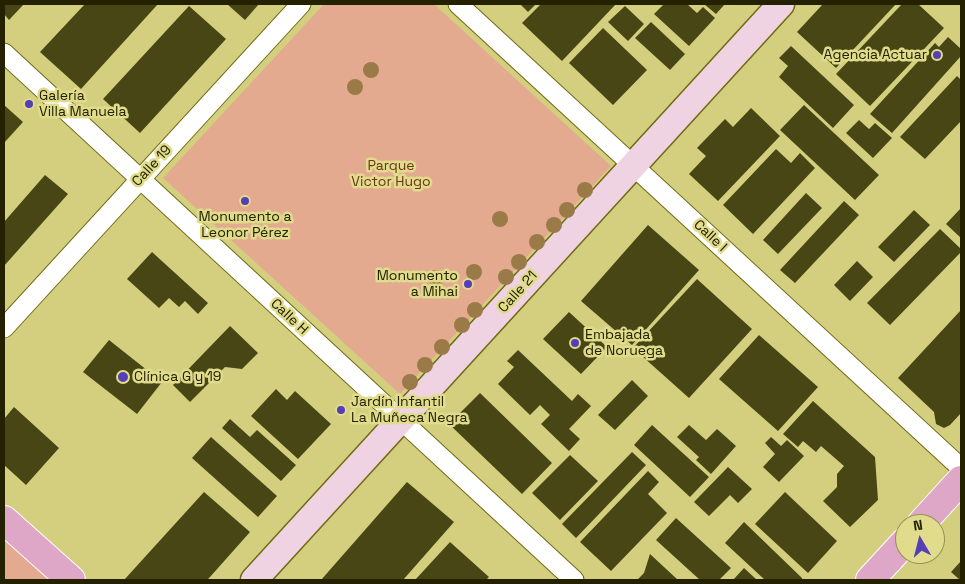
<!DOCTYPE html>
<html>
<head>
<meta charset="utf-8">
<style>
  body { margin:0 }
  #map { position:relative; width:965px; height:584px; overflow:hidden; background:#d3cf7f; font-family:"Space Grotesk",sans-serif }
  canvas { display:block }
  .frame { position:absolute; inset:0; border:5px solid #232100; pointer-events:none }
  .north { position:absolute; left:895px; top:514px; width:50px; height:50px; box-sizing:border-box; background:#e0dc8c; border:1px solid #949154; border-radius:50%; rotate:352deg; font-size:14px; font-weight:700; line-height:20px; text-align:center; color:#232100 }
  .north::after { content:''; display:block; margin:auto; width:18px; height:22px; background:#553eb6; clip-path:polygon(50% 0,100% 100%,50% 72%,0 100%) }
</style>
</head>
<body>
<div id="map">
<canvas width="965" height="584"></canvas>
<div class="frame"></div>
<div class="north">N</div>
</div>
<script>
const g = document.querySelector('canvas').getContext('2d');
g.lineJoin = 'round';
function fillPath(path, color) { g.fillStyle = color; g.fill(path, 'evenodd'); }
function stroke(path, color, width, dash) { g.strokeStyle = color; g.lineWidth = width; g.lineCap = dash ? 'butt' : 'round'; g.setLineDash(dash || []); g.stroke(path); }
function write(font, color, halo, rows, align = 'center') {
  g.font = font + ' "Space Grotesk",sans-serif'; g.lineWidth = 5; g.setLineDash([]); g.textBaseline = 'middle'; g.strokeStyle = halo; g.fillStyle = color; for (const [text, x, y, turn = 0] of rows) {
    g.save(); g.translate(x, y); g.rotate((+turn || 0) * Math.PI / 180); g.textAlign = isNaN(turn) ? turn : align; if (halo) g.strokeText(text, 0, 0); g.fillText(text, 0, 0); g.restore();
  }
}
const green = new Path2D(`
  M324,4h110l177,162 -211,228 -237,-216z
  M4,537l47,43h-47z`);
const building = new Path2D(`
  M4,4h20l-15,16 -5,-6z
  M85,4h73l-77,85 -41,-37z
  M227,4h32l-14,16z
  M520,4h16l-8,8z
  M541,4h75l-54,57 -40,-38z
  M664,4h23l10,9 6,-6 12,11 -26,28 -35,-32z
  M704,4h21l-9,10z
  M823,4h73l-60,64 -39,-36z
  M902,4h16l26,24 -74,78 -34,-32z
  M189,6l37,33 -86,94 -37,-34z
  M625,6l19,18 -16,17 -20,-19z
  M651,22l34,32 -15,16 -35,-32z
  M603,28l44,42 -34,35 -44,-42z
  M948,37l13,12v7l-69,77 -22,-19 65,-71 4,4z
  M791,46l63,59 -21,23 -54,-51 9,-11 -9,-8z
  M957,76l4,4v41l-36,38 -25,-22z
  M4,105l19,17 -19,21z
  M804,105l75,70 -24,25 -75,-70z
  M751,108l29,28 -62,65 -29,-27 17,-18 -9,-8 28,-29 8,8z
  M859,120l10,9 6,-6 17,15 -19,20 -27,-25z
  M776,149l15,14 9,-10 15,15 -62,66 -30,-29z
  M45,175l23,19 -64,72v-44z
  M806,193l16,15 -44,46 -15,-14z
  M844,201l15,14 -64,68 -15,-13z
  M961,208v30l-15,-14z
  M914,210l16,15 -36,37 -16,-15z
  M648,225l51,45 -67,75 -51,-44z
  M940,229l21,20v3l-71,73 -23,-22z
  M152,252l56,51 -10,11 -13,-13 -6,6 -10,-9 -10,10 -32,-29z
  M857,261l16,16 -23,24 -16,-16z
  M697,279l55,50 -63,69 -56,-50z
  M961,310v103l-11,12 -6,3 -8,-4 -2,-12 -36,-34z
  M569,312l38,35 -26,27 -38,-35z
  M230,326l28,27 -16,16 -17,-2 -35,35 -17,-17z
  M759,335l59,52 -40,44 -59,-52z
  M109,340l53,42 -25,32 -54,-42z
  M518,350l54,51 6,-7 13,12 -22,23 11,10 -11,12 -28,-27 9,-9 -10,-10 -10,10 -32,-31 16,-17 -7,-6z
  M632,380l16,16 -33,34 -17,-15z
  M276,389l11,11 8,-9 36,33 -33,35 -47,-43z
  M480,393l72,70 -30,31 -73,-70z
  M813,401l62,56 3,43 -28,27 -27,-26 14,-14v-13l7,-8 -23,-20 -5,6 -13,-11 -5,6 -15,-13z
  M14,407l45,41 -33,37 -22,-20v-46z
  M230,419l20,18 7,-7 39,35 -15,16 -59,-53z
  M652,425l57,52 -19,20 -56,-52z
  M689,425l17,15 11,-11 19,17 -25,28 -15,-14 3,-3 -22,-20z
  M211,437l66,59 -19,21 -66,-59z
  M771,437l10,9 6,-6 17,16 -25,26 -16,-15 12,-13 -10,-11z
  M632,452l14,13 -70,73 -14,-14z
  M570,455l28,26 -38,39 -28,-27z
  M728,467l24,22 -14,14 -8,-8 -21,21 -15,-14z
  M648,471l11,11 -11,12 19,19 -56,58 -31,-29z
  M407,482l47,40 -51,58h-82z
  M204,492l46,40 -40,45 -3,3h-83z
  M785,492l52,49 -29,32 -53,-49z
  M676,518l55,50 -12,12h-19l-44,-40z
  M744,522l58,56v2h-37l-40,-37z
  M450,542l39,35 -3,3h-71z
  M650,554l28,26h-41l7,-7z
  M961,561v19h-1l-9,-8z
  M744,568l13,12h-24z`);
const street = new Path2D(`
  M458,4l503,464
  M4,53l570,527
  M4,328l297,-324`);
const secondary = new Path2D(`
  M254,580l527,-576`);
const primary = new Path2D(`
  M4,520l67,60
  M921,524l40,-44
  M870,580l35,-38`);
const trees = [
  [371,70],
  [355,87],
  [585,190],
  [567,210],
  [500,219],
  [554,225],
  [537,242],
  [519,262],
  [474,272],
  [506,277],
  [436,278],
  [475,310],
  [462,325],
  [442,347],
  [425,365],
  [410,382]
];
const markers = [
  [937,55,5,"#553eb6"],
  [29,104,5,"#553eb6"],
  [245,201,5,"#553eb6"],
  [468,284,5,"#553eb6"],
  [575,343,5,"#553eb6"],
  [123,377,6,"#553eb6"],
  [341,410,5,"#553eb6"]
];
const poiNames = [
  ["Agencia Actuar",927,55,"right"],
  ["Galería",39,96],
  ["Villa Manuela",39,112],
  ["Monumento a",245,217,"center"],
  ["Leonor Pérez",245,233,"center"],
  ["Monumento",458,276,"right"],
  ["a Mihai",458,292,"right"],
  ["Embajada",585,335],
  ["de Noruega",585,351],
  ["Clínica G y 19",134,377],
  ["Jardín Infantil",351,402],
  ["La Muñeca Negra",351,418]
];
const streetNames = [
  ["Calle 19",152,166,-47],
  ["Calle I",710,236,43],
  ["Calle 21",518,292,-48],
  ["Calle H",289,317,43]
];
const parkNames = [
  ["Parque",391,166],
  ["Victor Hugo",391,182]
];
fillPath(green, '#e4aa8f');
fillPath(building, '#484615');
stroke(street, '#6f6a12', 21);
stroke(secondary, '#6f6a12', 29);
stroke(primary, '#fff', 30);
stroke(street, '#fff', 19);
stroke(secondary, '#efd3e3', 26);
stroke(primary, '#dfa7c7', 28);
g.fillStyle = '#9a7b48';
for (const [x, y] of trees) { g.beginPath(); g.arc(x, y, 8, 0, 2 * Math.PI); g.fill(); }
for (const [x, y, r, color] of markers) { const dot = new Path2D(); dot.arc(x, y, r, 0, 2 * Math.PI); g.fillStyle = color; g.fill(dot); stroke(dot, '#e0dc8c', 2); }
write('14px', '#232100', '#e0dc8c', poiNames, 'left');
write('14px', '#232100', '#e0dc8c', streetNames);
write('14px', '#6c361b', '#e0dc8c', parkNames);
</script>
</body>
</html>
